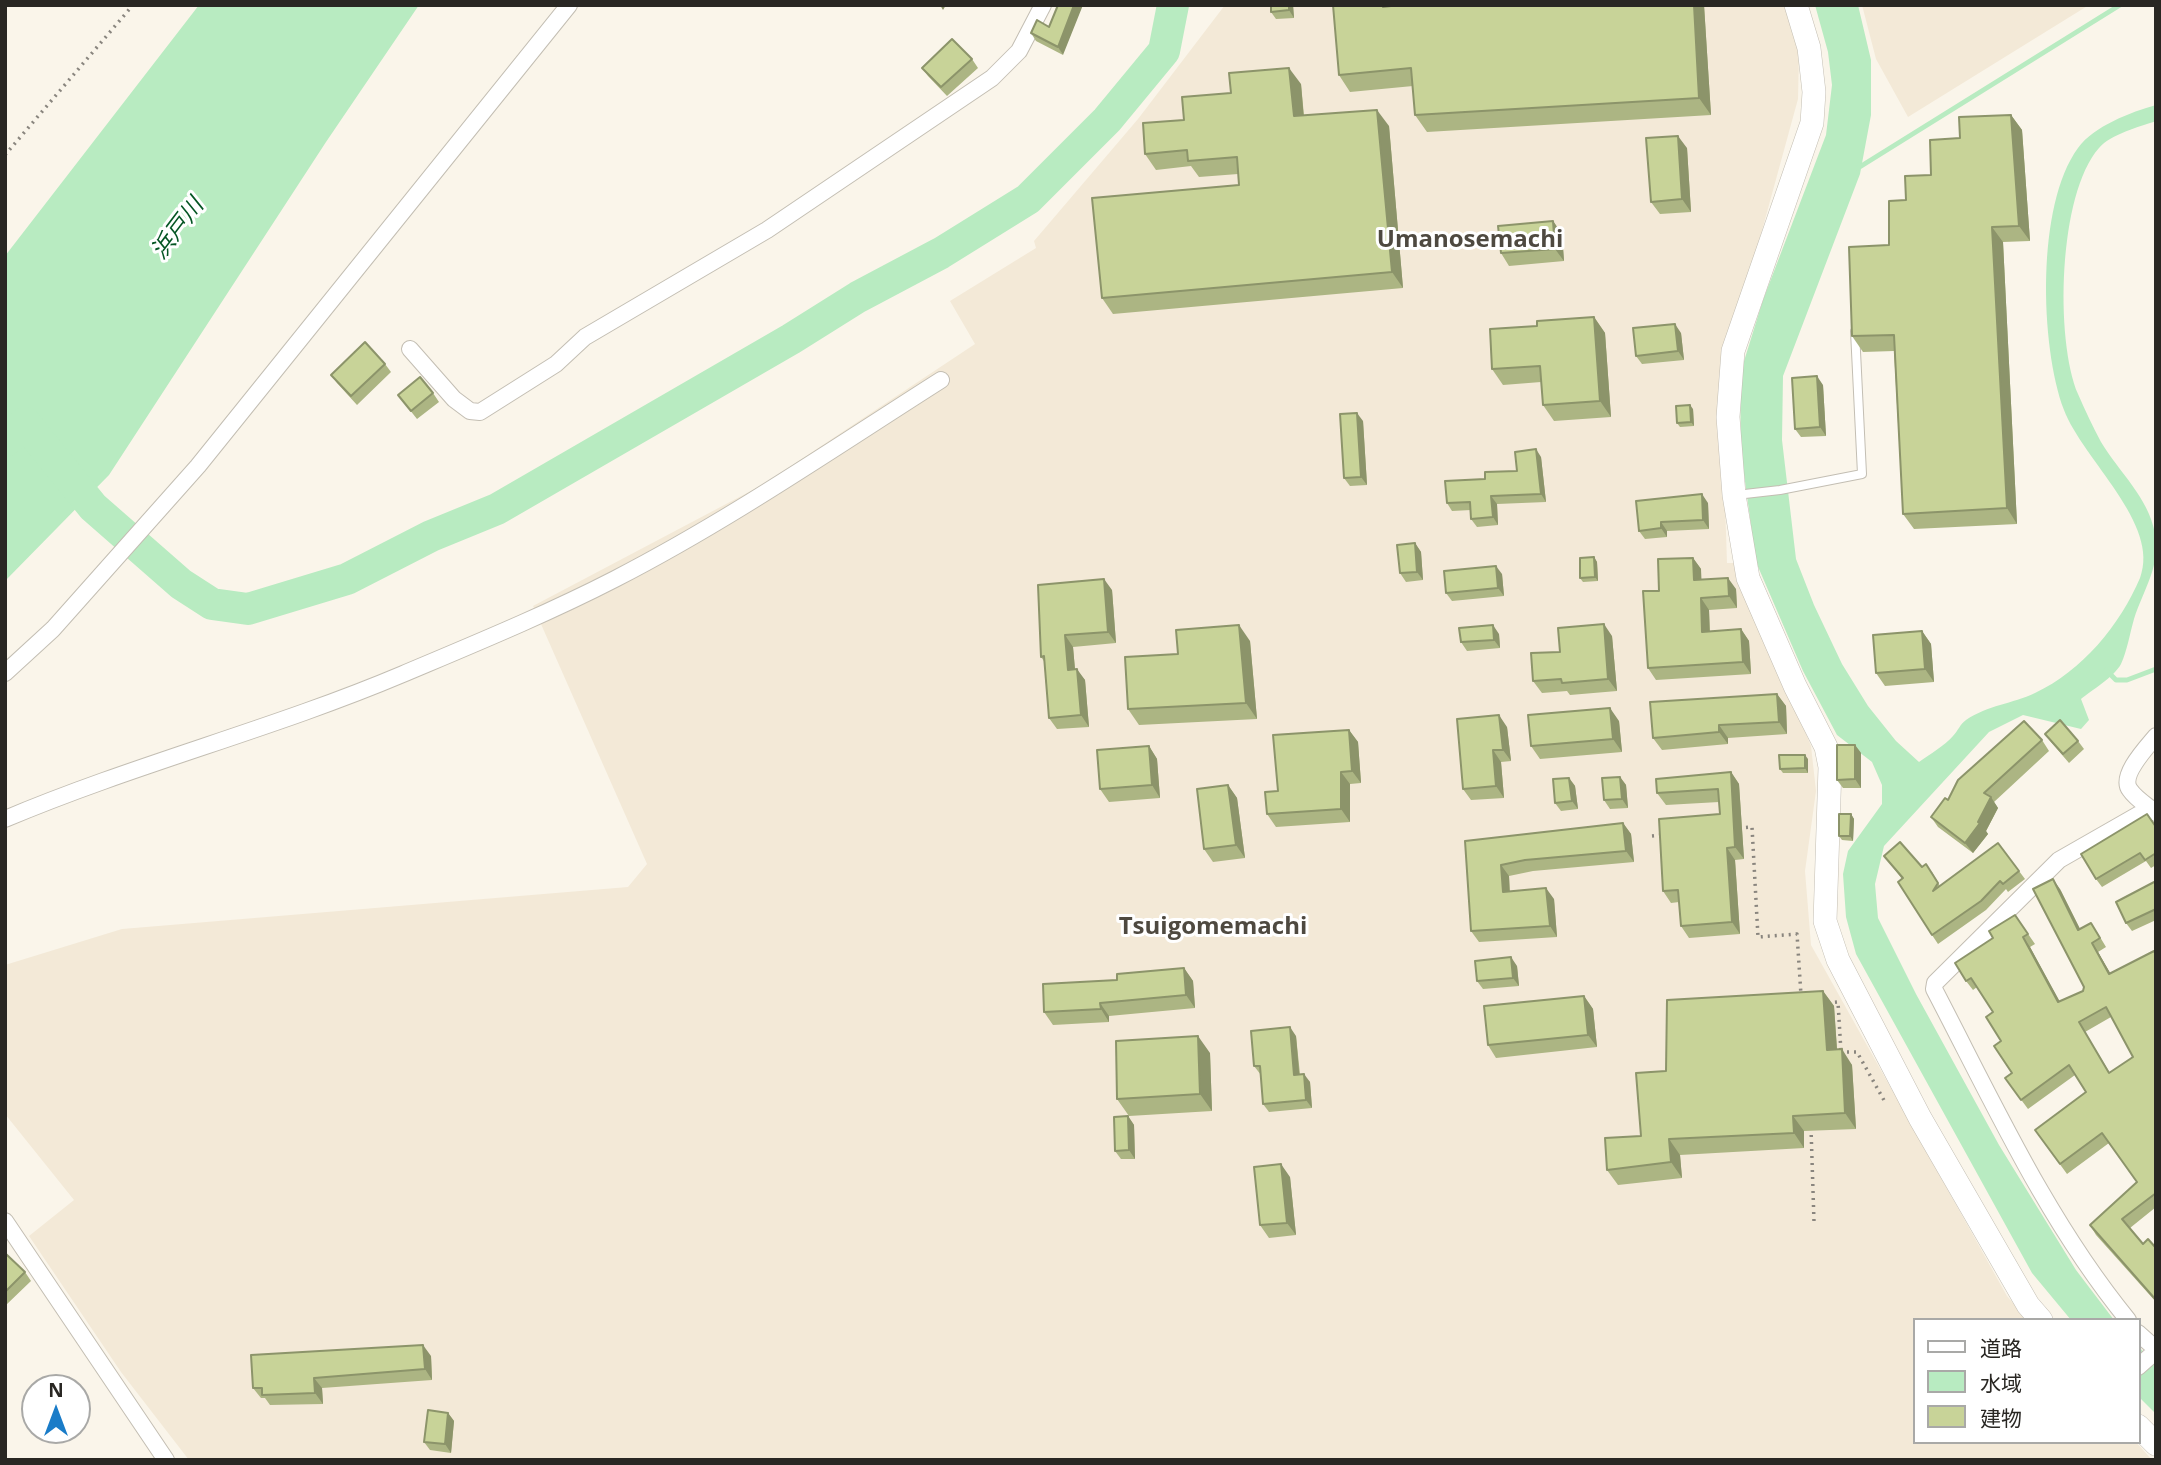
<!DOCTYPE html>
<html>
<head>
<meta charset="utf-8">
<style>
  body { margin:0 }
  #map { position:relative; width:2161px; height:1465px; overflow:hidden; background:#faf5ea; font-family:"Open Sans","Noto Sans JP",sans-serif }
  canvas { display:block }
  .frame { position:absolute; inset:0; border:7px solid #292723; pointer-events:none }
  .legend { position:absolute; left:1913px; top:1318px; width:228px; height:126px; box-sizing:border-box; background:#fff; border:2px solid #a9a9a7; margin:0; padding:9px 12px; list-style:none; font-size:21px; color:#292723 }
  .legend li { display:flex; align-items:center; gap:14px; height:35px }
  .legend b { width:35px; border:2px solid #a9a9a7 }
  .north { position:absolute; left:21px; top:1374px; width:70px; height:70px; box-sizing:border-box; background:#fff; border:2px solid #a9a9a7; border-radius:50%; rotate:0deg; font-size:19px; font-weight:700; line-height:28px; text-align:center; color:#292723 }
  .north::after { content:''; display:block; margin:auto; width:24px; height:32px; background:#1a7cc8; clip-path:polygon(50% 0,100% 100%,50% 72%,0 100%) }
</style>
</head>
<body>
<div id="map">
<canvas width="2161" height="1465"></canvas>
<div class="frame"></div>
<ul class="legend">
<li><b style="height:9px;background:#fff"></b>道路</li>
<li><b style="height:19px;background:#b8ebc1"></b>水域</li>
<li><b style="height:19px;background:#c8d398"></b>建物</li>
</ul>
<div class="north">N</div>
</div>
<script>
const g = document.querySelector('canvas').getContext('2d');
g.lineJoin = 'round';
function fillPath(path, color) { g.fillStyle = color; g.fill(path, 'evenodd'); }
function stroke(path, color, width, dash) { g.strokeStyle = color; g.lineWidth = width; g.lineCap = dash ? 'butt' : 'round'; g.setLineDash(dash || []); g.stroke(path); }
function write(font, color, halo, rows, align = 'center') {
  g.font = font + ' "Open Sans","Noto Sans JP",sans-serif'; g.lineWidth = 6; g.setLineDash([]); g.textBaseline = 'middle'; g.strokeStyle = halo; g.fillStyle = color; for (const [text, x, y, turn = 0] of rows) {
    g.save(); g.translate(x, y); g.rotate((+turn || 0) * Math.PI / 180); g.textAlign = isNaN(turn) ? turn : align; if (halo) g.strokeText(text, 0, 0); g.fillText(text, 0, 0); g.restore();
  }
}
const built = new Path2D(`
  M1225,5h560l14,47 -1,47 -77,281 6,183h9l75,183 5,45 -11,80 6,74 196,351 21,24h-114v122h222l16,18h-1963l-68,-88 -92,-136 45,-36 -69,-86v-149l117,-36 506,-42 19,-23 -114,-258 231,-122 211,-140 -25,-43 86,-53 -2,-7 104,-122z
  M1862,5h227l-181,112 -32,-58z`);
const water = new Path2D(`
  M199,5h220l-93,137 -217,333 -104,106v-325z
  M1815,5h43l13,55v55l-11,59 -77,202 -1,64 14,119 18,46 28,59 26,42 28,35 23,21c11,-8 25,-16 34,-26 5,-5 7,-12 13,-16 22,-15 46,-16 69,-27 47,-22 85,-68 105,-115 21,-54 -57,-118 -76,-168 -24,-64 -28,-205 14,-262 16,-22 53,-36 78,-43v16c-17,6 -45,13 -57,27 -41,46 -44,192 -21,246 7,16 15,33 23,48 18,30 47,55 54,91 6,33 -11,55 -21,86 -4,14 -7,32 -13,45 -7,13 -29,26 -40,35l8,21 -8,9 -58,-14 -34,17 -105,114 -9,38 3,34 38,76 83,151 77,125 38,50h-43l-39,-47 -176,-319 -10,-37 -3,-43 5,-23 34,-47v-19l-10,-23 -35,-27 -34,-64 -47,-109 -15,-110 -1,-78 23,-74 63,-165 6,-50 -4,-33z
  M2138,1346l18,19v49l-18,-18z`);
const stream = new Path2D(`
  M1858,168l262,-163
  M2106,670l10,10h11l29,-11`);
const river = new Path2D(`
  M5,441l20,-18 68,84 88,77 31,20 36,5 99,-30 84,-43 66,-27 294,-170 67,-42 83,-44 87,-54 79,-79 57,-69 9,-46`);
const path = new Path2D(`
  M5,155l128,-150
  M1739,828l13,-1 6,110 39,-3 4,61
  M1652,836l10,-1
  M1828,1003l10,-1 3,50
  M1840,1052h17l28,50
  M1811,1128l3,94`);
const lane = new Path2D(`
  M1736,495l44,-5 82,-16 -7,-143`);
const street = new Path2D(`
  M410,349l44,50 16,12 10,1 76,-48 29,-27 182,-107 225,-152 27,-27 24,-46
  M5,673l48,-44 145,-163 371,-461
  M2156,736c-9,11 -37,40 -26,54 6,9 18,16 26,23
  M5,819c130,-55 268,-90 398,-145 71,-30 144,-60 212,-95 113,-58 219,-131 326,-199
  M5,1221l161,239
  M2128,1320c-81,-99 -135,-218 -194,-331l1,-6 124,-123 91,-52
  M2138,1333l18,16
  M2138,1367l18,-16`);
const secondary = new Path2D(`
  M1796,5l13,43 5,44 -2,31 -79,228 -5,66 6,78 14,83 47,108 31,61 4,20 -5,154 13,39 82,158 108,187 13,15
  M2138,1426l18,18`);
const wall = new Path2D(`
  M1293,5l1,13 -18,1 -5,-7z
  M1399,5h305l7,110 -284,17 -12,-17 -2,-29 -63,6 -11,-17 54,-69z
  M1049,27l14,28 -27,-14 -5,-8z
  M972,59l6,9 -31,28 -19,-20 -6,-8z
  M1301,84l3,32 85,10 14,162 -290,26 -11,-16 137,-113 -1,-11 -39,3 -8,-11 -35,4 -11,-16 86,-61z
  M2011,115l11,15 8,111 -27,1 14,282 -103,5 -11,-15 -9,-163 -31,1 -11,-16 54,-136 25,-25 29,-37z
  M1687,148l4,64 -31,2 -9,-12z
  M1553,221l9,13 2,27 -55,5 -8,-13z
  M1594,317l11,16 6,84 -57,4 -11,-16 -2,-23 -38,3 -11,-16 45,-43z
  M1681,333l3,27 -42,4 -6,-8z
  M385,364l6,8 -34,33 -20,-22 -6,-8z
  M1823,385l3,51 -25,1 -6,-8z
  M433,393l6,9 -22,17 -19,-24z
  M1693,409l1,17 -14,1 -3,-4z
  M1363,421l4,64 -17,1 -6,-8z
  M1541,457l5,45 -49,2 1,21 -21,2 -6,-8v-9l-19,1 -5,-8 38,-24 32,-8z
  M1708,503l1,26 -42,2v6l-22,2 -6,-8z
  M1415,543l6,9 2,28 -17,2 -6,-9z
  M1594,557l3,5 1,19 -15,1 -3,-4z
  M1693,558l8,11v10l35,10 1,19 -28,2 1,21 31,-2 8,12 2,33 -95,6 -8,-12 11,-77z
  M1502,574l2,22 -52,5 -6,-8z
  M1112,590l4,53 -43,4 2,22 10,11 4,47 -32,2 -8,-11 -5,-57 -3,-4z
  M1922,631l9,13 3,38 -49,4 -9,-13z
  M1499,634l1,14 -33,3 -6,-9z
  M1612,636l5,55 -47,4 -3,-4 -25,2 -9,-12 27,-29z
  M1250,641l7,78 -118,6 -11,-16 50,-55z
  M1777,694l9,12 1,28 -59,4v6l-66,6 -9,-12z
  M1619,721l3,31 -82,7 -9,-13z
  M1507,727l4,34 -10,1 3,36 -33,2 -8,-11z
  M1349,730l9,12 3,41 -11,1v38l-74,5 -9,-13 11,-23z
  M2045,734l33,7 6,8 -15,14 -18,-21z
  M2042,740l7,11 -55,51 4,6 -12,23 2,3 -15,19 -35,-26 -7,-10 17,-17z
  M1855,745l6,8v35h-18l-6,-8z
  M1149,746l8,13 3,39 -51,4 -9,-13z
  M1808,759v14h-25l-3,-4z
  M1731,772l8,12 5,75 -9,1 5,74 -51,4 -8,-12 -2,-24 -8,1 -8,-12 57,-77 -1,-12 -53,3 -9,-12z
  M1620,777l6,8 2,23 -18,1 -6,-9z
  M1569,778l6,8 3,23 -17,2 -6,-8z
  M1228,785l9,13 8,60 -32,4 -9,-13z
  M1851,814l3,5 -1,22 -11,-1 -3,-4z
  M1623,823l8,11 3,28 -101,9 -24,5 1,16 44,7 3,38 -78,5 -8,-11 -6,-90z
  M2156,827v38l-5,3 -5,-7 -44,26 -6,-8z
  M1998,843l27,36 -17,13 -2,-3 -20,21 -48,34 -6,-9 -30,-56 -18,-23 38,11 10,5 8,14z
  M2156,881v39l-24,11 -6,-8z
  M2060,889l20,40 17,3 9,15 -8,5 12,21 46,-19v253l-26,21 13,16 13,4v54l-60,-67 -6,-10 47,-43 -28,-39 -42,31 -32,-44 51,-38 -11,-17 -47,34 -23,-31 7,-5 -11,-32 -8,-29 -16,-25 -4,3 -7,-9 27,-43 22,-23 20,29 -5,3 29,54 24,-10 1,-4zM2111,1017l22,40 -23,16 -25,-41z
  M1517,966l2,20 -36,3 -6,-8z
  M1184,968l9,13 2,27 -86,8v6l-56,3 -9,-13 73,-32z
  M1823,991l11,15 3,43 15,16 4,64 -52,2v17l-124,7 2,23 -64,7 -11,-15 34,-34 25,-65z
  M1584,996l9,13 4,38 -101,11 -8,-13z
  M1296,1036l4,38 10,8 2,26 -43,4 -6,-8 -2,-29 -7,-9z
  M1210,1053l2,58 -83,5 -12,-17z
  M1128,1116l6,9 1,34h-14l-6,-8z
  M1290,1177l6,58 -27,3 -9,-13z
  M5,1255l20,17 6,9 -26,25z
  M431,1356l1,24 -110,8 1,16 -53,1 -5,-7h-4l-8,-10z
  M448,1413l6,8 -3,32 -21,-3 -6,-8z`);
const shadedWall = new Path2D(`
  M940,5h6l-3,5z
  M1074,5h9l-20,50 -5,-8z
  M1289,5h4l1,13 -5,-8z
  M1694,5h10l7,110 -12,-17z
  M1289,68l12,16 4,48 -11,-16z
  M1377,110l12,16 14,162 -11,-16z
  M2011,115l11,15 8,111 -11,-15z
  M1678,136l9,12 4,64 -9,-13z
  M1553,221l9,13 2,27 -9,-12z
  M1992,227l11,15 14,282 -10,-16z
  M1594,317l11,16 6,84 -11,-16z
  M1675,324l6,9 3,27 -6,-9z
  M1817,376l6,9 3,51 -6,-9z
  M1690,405l3,4 1,17 -3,-4z
  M1357,413l6,8 4,64 -6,-8z
  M1536,449l5,8 5,45 -5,-8z
  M1702,494l6,9 1,26 -6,-9z
  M1491,496l6,8 1,21 -5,-8z
  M1661,522l6,9v6l-6,-9z
  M1415,543l6,9 2,28 -6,-8z
  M1594,557l3,5 1,19 -3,-4z
  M1693,558l8,11 1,23 -8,-12z
  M1496,566l6,8 2,22 -6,-8z
  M1728,578l8,11 1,19 -8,-12z
  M1104,579l8,11 4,53 -8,-11z
  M1701,598l8,12 1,34 -8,-12z
  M1604,624l8,12 5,55 -9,-12z
  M1239,625l11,16 7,78 -11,-16z
  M1493,625l6,9 1,14 -6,-8z
  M1741,629l8,12 2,33 -8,-12z
  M1922,631l9,13 3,38 -9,-13z
  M1065,635l8,12 3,34 -8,-11z
  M1077,669l8,11 4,47 -8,-12z
  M1777,694l9,12 1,28 -8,-12z
  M1610,708l9,13 3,31 -9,-13z
  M1499,715l8,12 4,34 -8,-11z
  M1719,725l9,13v6l-9,-12z
  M1349,730l9,12 3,41 -9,-12z
  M1855,745l6,8v35l-6,-9z
  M1149,746l8,13 3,39 -8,-13z
  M1493,750l8,12 3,36 -8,-12z
  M1805,755l3,4v14l-3,-5z
  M1341,772l9,12v38l-9,-13z
  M1731,772l8,12 5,75 -9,-12z
  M1620,777l6,8 2,23 -6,-9z
  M1569,778l6,8 3,23 -6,-8z
  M1228,785l9,13 8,60 -9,-13z
  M1991,797l7,11 -12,23 2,3 -15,19 -8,-10z
  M1851,814l3,5 -1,22 -3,-5z
  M1623,823l8,11 3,28 -8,-11z
  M1727,848l8,12 5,74 -8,-12z
  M1501,865l8,11 1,27 -7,-11z
  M2053,879l7,10 25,50 -7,-9z
  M1546,888l8,11 3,38 -7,-11z
  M2023,937l7,10 35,64 -7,-9z
  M2092,943l6,9 18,31 -7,-9z
  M1511,957l6,9 2,20 -6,-8z
  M1184,968l9,13 2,27 -9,-13z
  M1823,991l11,15 4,59 -11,-15z
  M1584,996l9,13 4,38 -9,-12z
  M1100,1003l9,13v6l-8,-13z
  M1290,1027l6,9 4,47 -6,-8z
  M1198,1036l12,17 2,58 -12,-17z
  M1842,1049l10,16 4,64 -11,-16z
  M1304,1074l6,8 2,26 -6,-8z
  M1128,1116l6,9 1,34 -6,-9z
  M1793,1116l11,15v17l-10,-15z
  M1669,1139l11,16 2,23 -11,-16z
  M1281,1164l9,13 6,58 -9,-12z
  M423,1345l8,11 1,24 -7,-11z
  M314,1378l8,10 1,16 -8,-11z
  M448,1413l6,8 -3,32 -6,-9z`);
const building = new Path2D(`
  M1058,5h16l-16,42 -27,-14 6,-13 12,7z
  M1271,5h18v5l-18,2z
  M1333,5h49l1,2 16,-2h295l5,93 -284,17 -4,-47 -72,7z
  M952,39l20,20 -31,28 -19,-19z
  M1289,68l5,48 83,-6 15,162 -290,26 -10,-100 147,-13 -2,-28 -49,4 -1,-11 -42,4 -2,-31 41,-3 -2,-23 49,-4 -2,-20z
  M2011,115l8,111 -27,1 15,281 -104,6 -9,-179 -42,1 -3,-89 40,-2v-44l17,-1 -1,-24 26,-1 -1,-35 30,-2 -1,-21z
  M1678,136l4,63 -31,3 -5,-64z
  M1553,221l2,28 -54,4 -3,-27z
  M1594,317l6,84 -57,4 -3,-39 -48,3 -2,-40 47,-3v-5z
  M1675,324l3,27 -42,5 -3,-28z
  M365,342l20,22 -34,32 -20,-21z
  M1817,376l3,51 -25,2 -3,-51z
  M420,377l13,16 -22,18 -13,-16z
  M1690,405l1,17 -14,1 -1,-17z
  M1357,413l4,64 -17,1 -4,-64z
  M1536,449l5,45 -50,2 2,21 -22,2 -1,-17 -23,1 -2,-22 40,-2v-7l32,-1 -2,-19z
  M1702,494l1,26 -42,2v6l-22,3 -3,-30z
  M1415,543l2,29 -17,1 -3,-28z
  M1594,557l1,20 -15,1v-20z
  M1693,558l1,22 34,-2 1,18 -28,2 1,34 39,-3 2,33 -95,6 -5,-77h16l-1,-32z
  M1496,566l2,22 -52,5 -2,-22z
  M1104,579l4,53 -43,3 3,35 9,-1 4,46 -32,3 -5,-62 -3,1 -3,-72z
  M1604,624l4,55 -46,4 -1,-4 -28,2 -2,-28 29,-1 -2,-24z
  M1239,625l7,78 -118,6 -3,-52 53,-3 -2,-24z
  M1493,625l1,15 -33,2 -2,-14z
  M1922,631l3,38 -49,4 -3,-38z
  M1777,694l2,28 -60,3v7l-66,6 -3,-36z
  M1610,708l3,31 -82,7 -3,-31z
  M1499,715l4,35h-10l3,36 -33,3 -6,-70z
  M2060,720l18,21 -15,13 -18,-20z
  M2024,721l18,19 -58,53 7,4 -13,25 2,1 -15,20 -34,-26 14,-19 3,2 10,-20z
  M1349,730l3,41 -11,1v37l-74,5 -2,-22 13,-1 -5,-56z
  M1837,745h18v34l-18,1z
  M1149,746l3,39 -52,4 -3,-39z
  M1779,755h26v13l-25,1z
  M1731,772l4,75 -8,1 5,74 -51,4 -3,-36 -15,1 -4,-72 61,-5 -2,-25 -61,4 -1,-14z
  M1620,777l2,22 -18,1 -2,-22z
  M1569,778l3,23 -17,2 -2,-24z
  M1228,785l8,60 -32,4 -7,-60z
  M1839,814h12l-1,22h-11z
  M2147,814l9,13v26l-11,7 -5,-7 -44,26 -15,-25z
  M1623,823l3,28 -101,9 -24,5 2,27 43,-4 4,38 -79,5 -6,-90z
  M1900,842l22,25 4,-3 12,19 -5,8 65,-48 21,28 -16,13 -3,-3 -19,20 -49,34 -34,-53 5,-4 -19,-22z
  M2053,879l25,51 13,-7 9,15 -8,5 17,31 45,-23 2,4v238l-34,26 21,25 5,-5 8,9v52l-66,-75 47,-43 -35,-49 -42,31 -25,-34 51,-38 -17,-27 -48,35 -16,-22 7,-5 -18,-27 7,-5 -15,-24 7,-5 -22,-34 -5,3 -11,-18 38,-25 -4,-7 26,-16 13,19 -5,3 35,65 25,-11 1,-4 -51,-98zM2106,1007l27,50 -24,16 -30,-51z
  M2156,881v28l-30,14 -10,-21z
  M1511,957l2,21 -36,3 -2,-20z
  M1184,968l2,27 -86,8 1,6 -57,3 -1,-28 74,-4v-6z
  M1823,991l4,59 15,-1 3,64 -52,3 1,17 -125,6 2,23 -64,8 -2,-32 36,-2 -5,-63 30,-2 1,-71z
  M1584,996l4,39 -100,10 -4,-39z
  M1290,1027l4,48 10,-1 2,26 -43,4 -3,-38h-6l-3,-35z
  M1198,1036l2,58 -83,5 -1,-58z
  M1128,1116l1,34 -14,1 -1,-34z
  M1281,1164l6,59 -27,2 -6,-58z
  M6,1254l19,18 -20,20v-37z
  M423,1345l2,24 -111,9 1,15 -53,2v-7h-9l-2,-33z
  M428,1410l20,3 -3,31 -21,-2z`);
const waterNames = [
  ["浜戸川",178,229,-53]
];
const quarterNames = [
  ["Umanosemachi",1470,240],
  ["Tsuigomemachi",1213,927]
];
fillPath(built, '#f3e9d7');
fillPath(water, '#b8ebc1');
stroke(stream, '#b8ebc1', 5);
stroke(river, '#b8ebc1', 32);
stroke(lane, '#c3beb3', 10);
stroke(street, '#c3beb3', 18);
stroke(secondary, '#c3beb3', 24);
stroke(path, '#89857e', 3.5, [2, 5]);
stroke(lane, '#fff', 8);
stroke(street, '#fff', 16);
stroke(secondary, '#fff', 23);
fillPath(wall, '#acb583');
fillPath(shadedWall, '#8c946a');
fillPath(building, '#c8d398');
stroke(building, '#8c946a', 2);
write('italic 23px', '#055624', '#fff', waterNames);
write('bold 24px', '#4e4940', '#fff', quarterNames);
</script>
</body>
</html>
